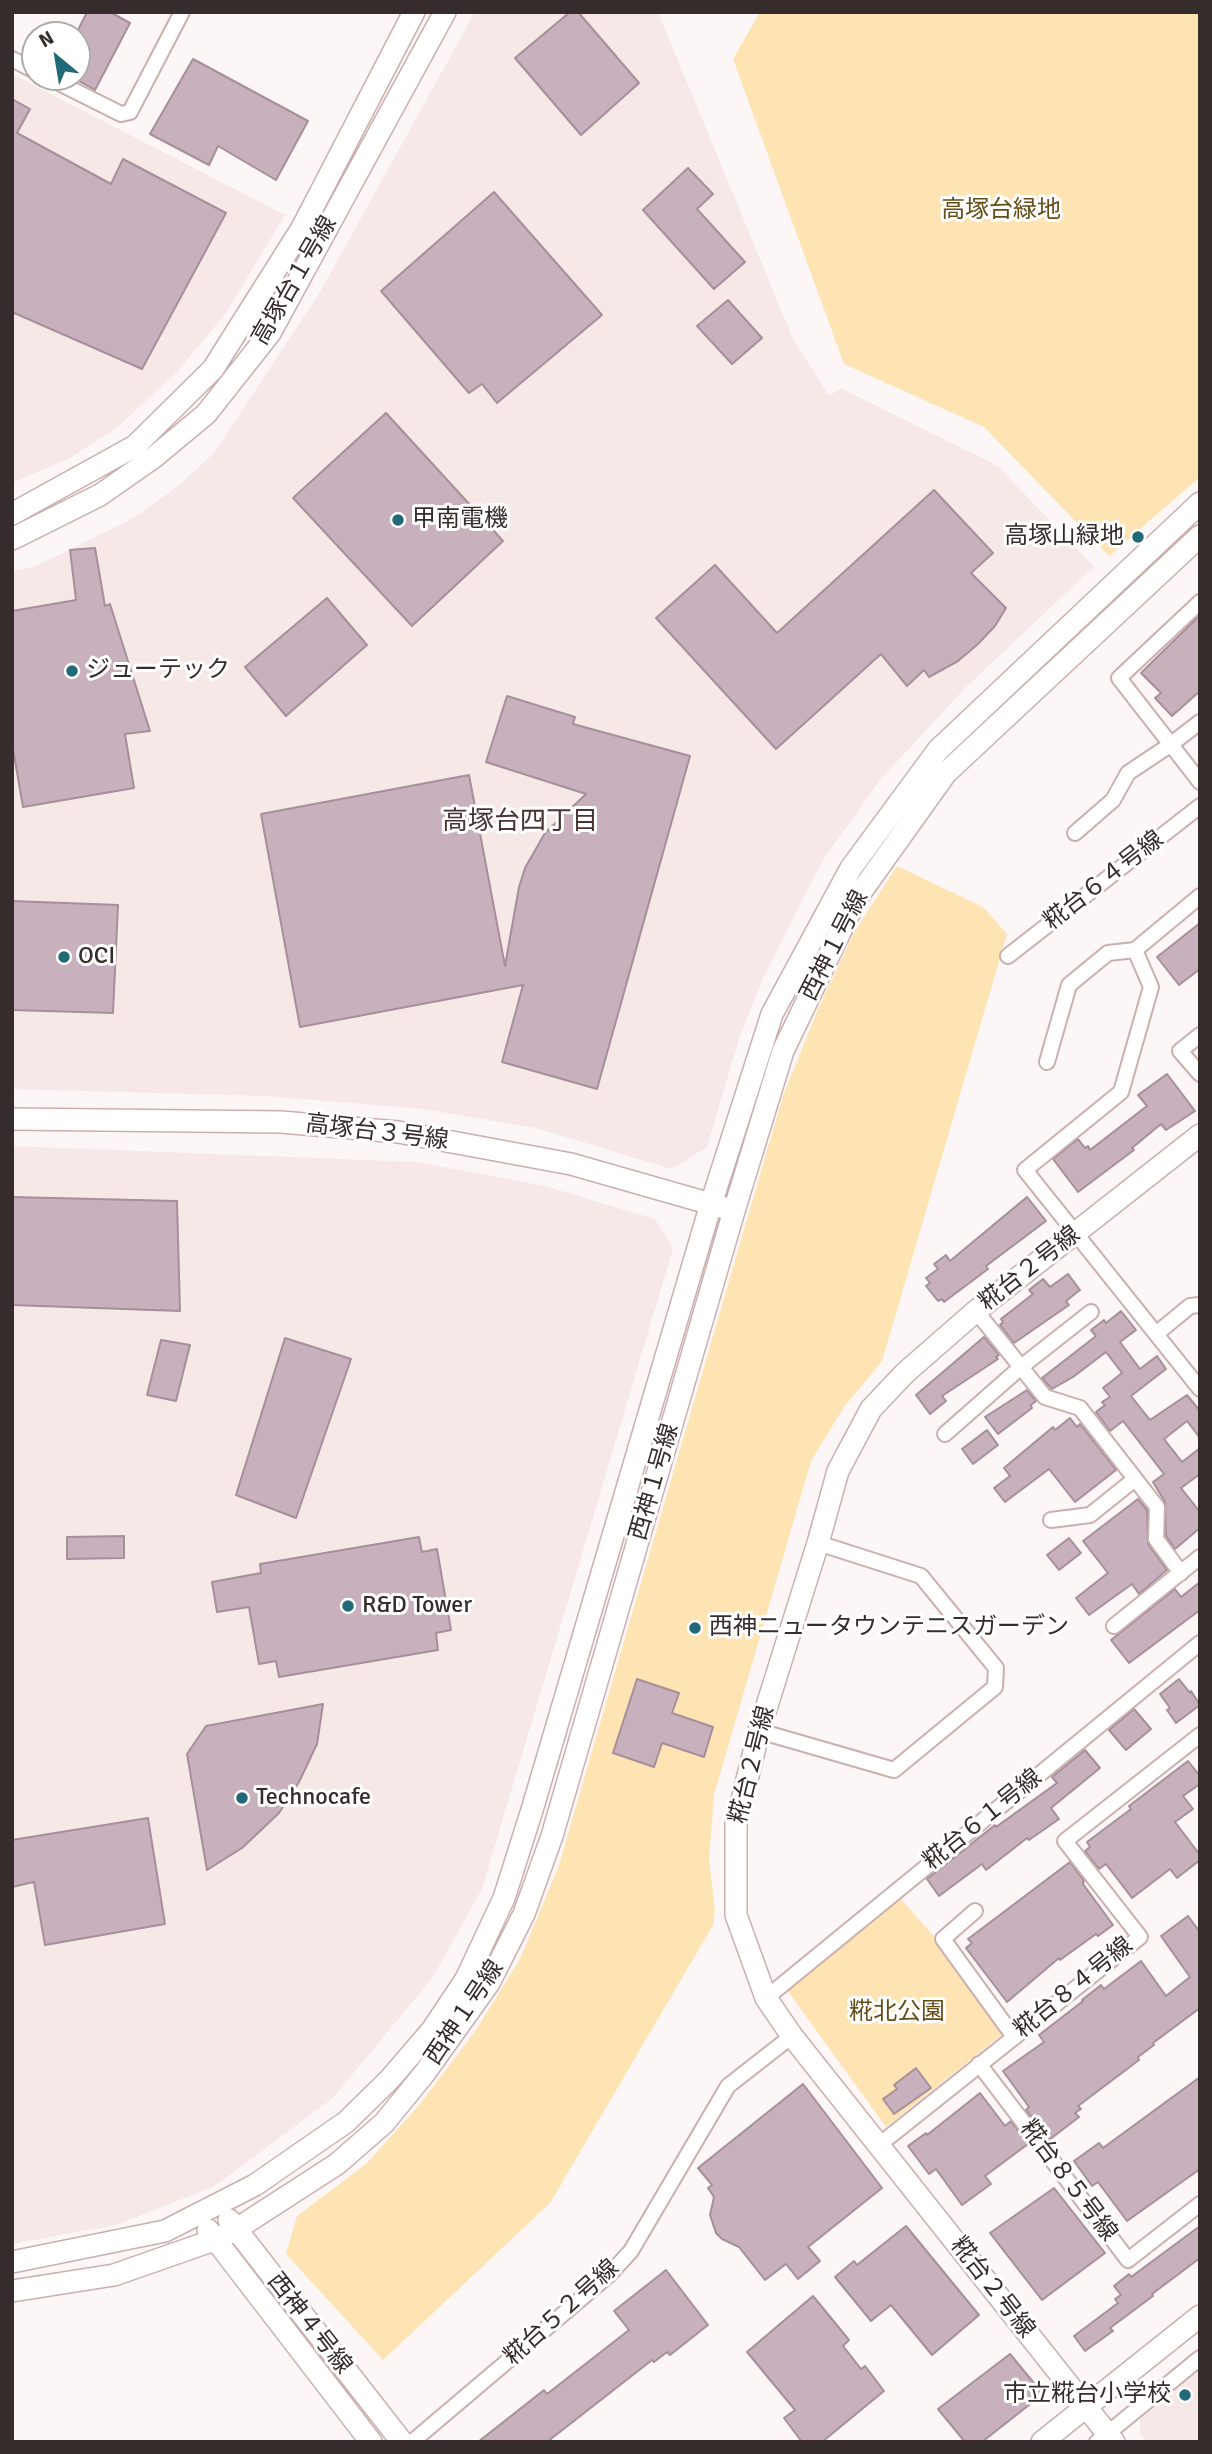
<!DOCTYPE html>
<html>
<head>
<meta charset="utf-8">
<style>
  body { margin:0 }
  #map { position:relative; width:1212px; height:2454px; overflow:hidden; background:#fcf6f6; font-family:Signika,sans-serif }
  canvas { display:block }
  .frame { position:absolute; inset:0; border:14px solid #372c2c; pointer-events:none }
  .north { position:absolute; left:21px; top:21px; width:70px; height:70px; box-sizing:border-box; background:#fff; border:2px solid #afabab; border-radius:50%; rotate:330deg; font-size:19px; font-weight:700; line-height:28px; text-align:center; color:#372c2c }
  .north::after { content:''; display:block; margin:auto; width:24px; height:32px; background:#226977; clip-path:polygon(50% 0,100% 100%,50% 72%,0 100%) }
</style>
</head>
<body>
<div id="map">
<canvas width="1212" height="2454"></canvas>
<div class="frame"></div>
<div class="north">N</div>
</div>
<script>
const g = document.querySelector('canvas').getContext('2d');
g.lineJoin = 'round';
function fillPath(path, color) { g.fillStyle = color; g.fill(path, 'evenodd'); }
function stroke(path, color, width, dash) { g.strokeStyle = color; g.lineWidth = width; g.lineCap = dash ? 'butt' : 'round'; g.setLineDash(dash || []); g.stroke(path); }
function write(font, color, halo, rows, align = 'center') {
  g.font = font + ' Signika,"Noto Sans JP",sans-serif'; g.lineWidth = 6; g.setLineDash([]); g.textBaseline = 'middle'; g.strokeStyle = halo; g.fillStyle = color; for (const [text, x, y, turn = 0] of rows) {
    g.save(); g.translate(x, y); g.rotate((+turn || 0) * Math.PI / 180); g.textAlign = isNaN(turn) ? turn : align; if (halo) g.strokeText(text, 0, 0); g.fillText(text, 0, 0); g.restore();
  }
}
const built = new Path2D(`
  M475,12h183l135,327 36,57 12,-8 157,78 96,101 -129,121 -84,91 -57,79 -60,118 -24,60 -33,111 -35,22 -136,-41 -113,-19 -158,-13 -253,-7v-518l22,-4 98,-48 45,-32 37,-34 106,-161z
  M12,74l273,141 -59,98 -49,59 -59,55 -50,32 -56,24z
  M12,1146l405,16 128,24 110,33 18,30 -191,640 -49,88 -100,121 -118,88 -99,39 -104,19z
  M1200,2371v71h-53l-7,-9v-14z`);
const green = new Path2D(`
  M760,12h440v465l-91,79 -125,-129 -140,-63 -111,-305z
  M897,866l86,41 24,27 -125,427 -38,46 -33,54 -97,334 -5,65 6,50 -2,15 -163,278 -167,157 -97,-106 11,-38 70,-53 53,-59 56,-74 44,-71 38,-91 225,-772 35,-87 38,-80z
  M899,1897l39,44 67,91 -119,95 -99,-137z`);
const building = new Path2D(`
  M87,12h23l20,11 -35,67 -18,-10v-48z
  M570,12h8l61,71 -58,52 -66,-77z
  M193,59l115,62 -32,59 -58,-34 -9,19 -59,-31z
  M12,99l18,10 -13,24 94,51 12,-25 103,54 -84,156 -130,-57z
  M688,168l25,26 -16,15 48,53 -31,27 -71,-79z
  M494,192l108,123 -105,88 -15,-19 -13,9 -88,-102z
  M728,300l34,38 -30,26 -35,-38z
  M386,413l117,128 -91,85 -119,-128z
  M934,490l59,63 -22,20 35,35 -11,18 -17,18 -20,17 -29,16 -5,-7 -17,16 -26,-32 -105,95 -120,-131 59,-53 62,68z
  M95,548l10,58 5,-2 40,127 -25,3 9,54 -111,19 -11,-64v-132l64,-11 -6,-50z
  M327,598l40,47 -81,71 -41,-49z
  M1200,615v76l-28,25 -17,-18 6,-5 -20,-20z
  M507,696l68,21 -2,7 117,32 -93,333 -95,-27 21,-77 -223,42 -39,-213 208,-39 36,191 14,-79 6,-19 20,-35 41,-39 -100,-32z
  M12,901l106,4 -5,108 -101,-3z
  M1200,923v46l-21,16 -22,-28z
  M1167,1074l28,37 -29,19 -5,-6 -29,24 2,2 -56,42 -25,-33 25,-20 7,9 3,-2 2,4 57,-44 -9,-11z
  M12,1197l165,4 3,110 -168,-6z
  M1027,1197l19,24 -60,45 2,3 -44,33 -2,-3 -4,2 -12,-15 4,-3 -4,-5 12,-9 -4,-5 12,-9 4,6z
  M1068,1274l12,16 -14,11 3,4 -55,38 -14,-18 3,-3 -2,-3 32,-25 -4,-4 14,-11 7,8z
  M1121,1311l15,19 -16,12 20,27 17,-13 9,13 -35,27 19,24 37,-25 13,16v27l-13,-17 -23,18 18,23 18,-14v26l-19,14 19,24v16l-25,21 -9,-13 -1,-34 -12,-20 11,-8 -41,-53 -13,10 -14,-19 9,-7 -3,-3 8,-5 -7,-9 19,-15 -16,-21 -33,25 -21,12 -10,-11 54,-42 -5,-6 13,-10 2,3z
  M984,1337l15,18 -3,2 2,2 -56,37 4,5 -16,13 -14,-19z
  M285,1338l66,21 -55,159 -60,-23z
  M161,1340l29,5 -14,56 -29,-6z
  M1027,1390l9,11 -5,4 1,3 -34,26 -13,-17z
  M1070,1418l7,9 3,-3 36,46 -41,32 -26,-33 -44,33 -11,-14 16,-12 -6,-8 49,-41 2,3z
  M987,1430l11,15 -25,19 -11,-15z
  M1138,1499l9,11 1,34 19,26 -28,24 -7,-10 -43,31 -13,-17 32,-25 -25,-32z
  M124,1536v22l-57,1v-22z
  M419,1537l3,15 15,-3 14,81 -15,3 2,17 -159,27 -3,-16 -17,3 -10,-57 -32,5 -5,-30 49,-9 -1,-9z
  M1069,1538l12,15 -22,17 -12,-15z
  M1200,1582v28l-71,53 -18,-23 64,-51 6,8z
  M637,1679l42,14 -7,20 41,14 -9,30 -42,-14 -8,24 -41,-14z
  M1179,1679l11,14 1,-2 9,14 -24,18 -9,-13 3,-2 -10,-14z
  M323,1704l-6,40 -18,38 -20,31 -37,35 -35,22 -20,-116 19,-28z
  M1134,1709l17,20 -25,21 -17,-20z
  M1085,1750l15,18 -49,40 8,11 -30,21 -2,-2 -41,32 -4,-6 -43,32 -12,-17 68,-54 1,2 61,-44 -5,-6z
  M1188,1761l12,15v8l-17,12 10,13 -18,13 25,33v5l-23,18 -7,-9 -38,29 -26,-34 -7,5 -14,-18 5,-4 -3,-5 44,-33 -2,-3z
  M148,1818l17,106 -120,21 -11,-63 -22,5v-47z
  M1070,1862l14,19 -1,3 30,41 -15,11 -2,-2 -36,26 -1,-2 -52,44 -41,-54 6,-5 -4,-4z
  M1188,1916l12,16v76l-47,35 1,2 -16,12 1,3 -61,46 3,3 -6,4 4,4 -30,23 -23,-30 3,-3 -26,-36 41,-29 -5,-7 44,-34 -1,-1 19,-15 3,4 37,-28 25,35 24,-19 -29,-41z
  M916,2068l15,20 -37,26 -11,-15 14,-10 -3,-4z
  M1200,2077v92l-73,52 -29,-39 -6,4 -18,-25 25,-18 4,5z
  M803,2084l79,104 -74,59 12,14 -22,18 -12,-15 -21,16 -26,-33 -17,-8 -6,-6 -6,-18 4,-18 -6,-9 4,-3 -14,-17z
  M980,2093l25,33 6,-5 17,23 -43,32 6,8 -29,21 -26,-36 -7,5 -21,-28 18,-13 1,2z
  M1054,2188l51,65 -63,47 -52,-67z
  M906,2226l73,89 -47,40 -41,-50 -20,16 -36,-44 19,-16 3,4z
  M1200,2226v32l-48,36 1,2 -43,32 3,3 -28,20 -11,-15 44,-33 -3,-4 6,-4 -7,-9 15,-12 2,3z
  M666,2270l42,55 -38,30 -3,-3 -13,10 -2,-2 -105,82h-69l66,-52 3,4 82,-64 -15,-19z
  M813,2296l36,44 -6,6 18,23 4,-3 19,25 -62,51h-20l-18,-24 11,-8 -48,-58z
  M1010,2354l33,40 -61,48h-17l-27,-33z`);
const street = new Path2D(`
  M12,59l23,12
  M47,77l74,37 9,-2 52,-100
  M1200,602l-81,76 81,104
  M1075,833l38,-33 15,-27 42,-28 30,-23
  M1200,896l-65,54 16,37 -30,105 -96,78 175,219
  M1008,956l192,-150
  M1200,1035l-20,16 20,23
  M1047,1062l22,-77 39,-32 27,-3
  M976,1311l69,86 35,11 77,99 -1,32 25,34
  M1156,1334l34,-28 10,-1
  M945,1434l76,-67 70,-55
  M1051,1520l39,-5 45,-36
  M1114,1626l86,-69
  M759,1731l135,39 101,-83 1,-19 -75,-92 -103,-33
  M975,1911l-32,28 71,98
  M766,1998l434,-355
  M979,2064l149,196 72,-56
  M879,2145l261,-208 -75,-96 135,-106
  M412,2442l197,-167 22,-24 97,-165 64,-50
  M1097,2442l103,-84`);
const secondary = new Path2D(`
  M12,514l123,-68 78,-77 89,-141 112,-216
  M12,539l88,-44 53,-37 53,-44 64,-81 175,-321
  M12,1119l269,3 117,10 173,32 154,44
  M229,2220l173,222
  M208,2230l163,212
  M12,2262l153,-31 90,-46 91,-63 43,-42 43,-50 34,-51 38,-81 28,-88 179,-606 61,-190 79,-146 87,-118 262,-247
  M12,2291l102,-16 100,-35 21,-10 102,-66 47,-41 40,-49 65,-91 35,-69 28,-78 182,-625 49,-160 73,-152 90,-126 254,-237
  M1042,2442l158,-126
  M1114,2442l-322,-406 -26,-38 -30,-83v-91l23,-93 59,-188 20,-72 33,-62 34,-36 71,-62 224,-176`);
const markers = [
  [398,520,7,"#226977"],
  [1138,537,7,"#226977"],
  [72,671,7,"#226977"],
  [64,957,7,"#226977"],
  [348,1606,7,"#226977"],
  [695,1628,7,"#226977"],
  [242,1798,7,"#226977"],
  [1185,2395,7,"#226977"]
];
const parkNames = [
  ["高塚台緑地",1001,211],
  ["糀北公園",897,2013]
];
const streetNames = [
  ["高塚台１号線",295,281,-60],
  ["糀台６４号線",1104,881,-38],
  ["西神１号線",835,946,-63],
  ["高塚台３号線",377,1133,7],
  ["糀台２号線",1030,1269,-38],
  ["西神１号線",655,1482,-74],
  ["糀台２号線",753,1765,-76],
  ["糀台６１号線",983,1820,-39],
  ["糀台８４号線",1074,1988,-39],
  ["西神１号線",465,2013,-56],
  ["糀台８５号線",1068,2181,53],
  ["糀台２号線",992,2288,52],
  ["糀台５２号線",562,2313,-42],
  ["西神４号線",309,2324,52]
];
const poiNames = [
  ["甲南電機",412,520],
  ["高塚山緑地",1124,537,"right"],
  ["ジューテック",86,671],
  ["OCI",78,957],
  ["R&D Tower",362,1606],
  ["西神ニュータウンテニスガーデン",709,1628],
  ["Technocafe",256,1798],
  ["市立糀台小学校",1171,2395,"right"]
];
const neighbourhoodNames = [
  ["高塚台四丁目",520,822]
];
fillPath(built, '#f7e8e8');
fillPath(green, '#fee4b2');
fillPath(building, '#c8b0bc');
stroke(building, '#a68f9b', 2);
stroke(street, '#cbafaf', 18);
stroke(secondary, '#cbafaf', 24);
stroke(street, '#fff', 14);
stroke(secondary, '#fff', 21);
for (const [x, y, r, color] of markers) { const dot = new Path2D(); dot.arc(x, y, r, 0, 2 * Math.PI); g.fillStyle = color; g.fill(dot); stroke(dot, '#fff', 2.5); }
write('24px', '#644d17', '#fff', parkNames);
write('24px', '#372c2c', '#fff', streetNames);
write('24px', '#372c2c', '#fff', poiNames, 'left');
write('26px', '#493333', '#fff', neighbourhoodNames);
</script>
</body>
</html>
